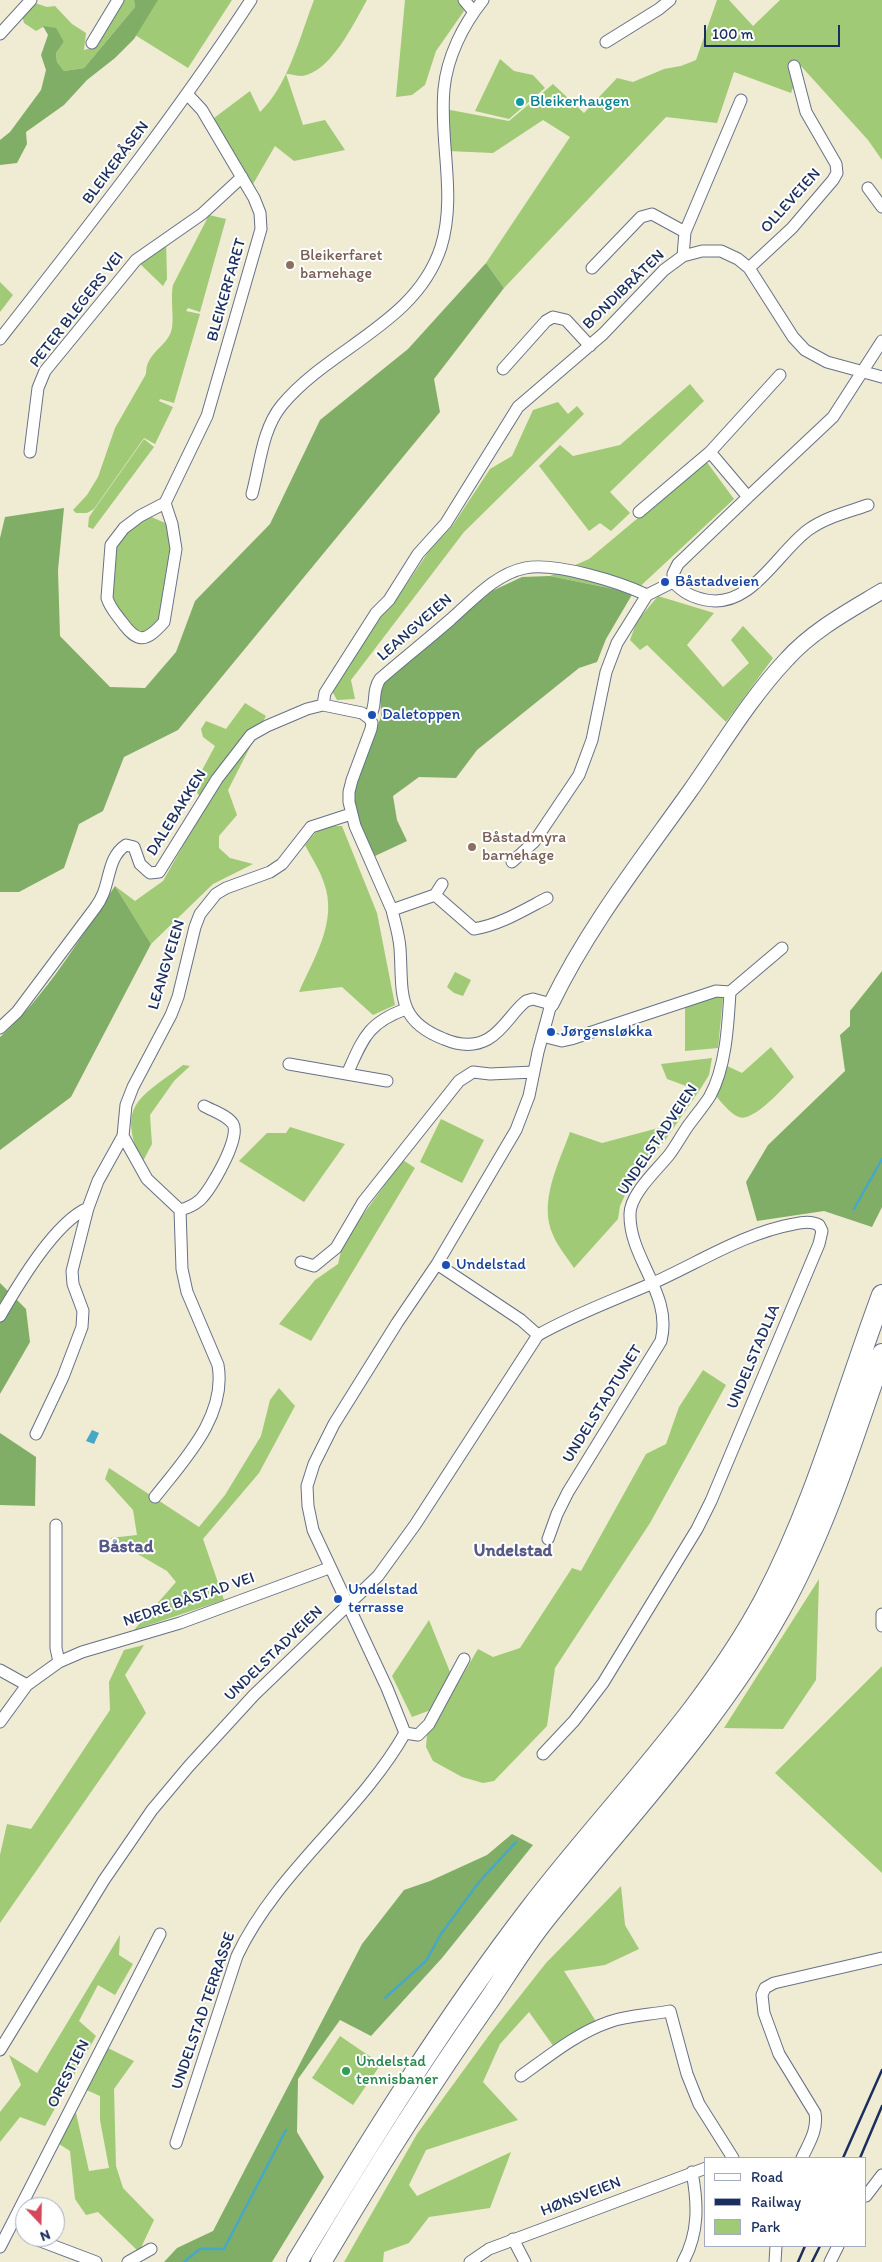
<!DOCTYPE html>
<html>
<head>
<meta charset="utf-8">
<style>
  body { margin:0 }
  #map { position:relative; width:882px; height:2262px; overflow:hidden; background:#f0ebd3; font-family:Itim,sans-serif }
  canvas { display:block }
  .legend { position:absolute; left:704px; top:2157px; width:162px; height:90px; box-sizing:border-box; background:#fff; border:1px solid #a4acbf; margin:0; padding:6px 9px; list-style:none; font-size:15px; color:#1b2f5e }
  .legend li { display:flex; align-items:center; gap:10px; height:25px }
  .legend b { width:25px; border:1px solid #a4acbf }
  .north { position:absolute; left:15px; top:2197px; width:50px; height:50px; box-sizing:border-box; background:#fff; border:1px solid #a4acbf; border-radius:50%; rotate:159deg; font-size:14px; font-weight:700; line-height:20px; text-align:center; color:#1b2f5e }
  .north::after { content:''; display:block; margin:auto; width:18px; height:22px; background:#d1495b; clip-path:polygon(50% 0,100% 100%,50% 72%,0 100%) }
  .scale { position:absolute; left:704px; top:25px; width:136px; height:22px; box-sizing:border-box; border:2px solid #1b2f5e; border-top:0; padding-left:6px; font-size:15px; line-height:18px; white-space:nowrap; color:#1b2f5e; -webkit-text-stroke:4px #fff; paint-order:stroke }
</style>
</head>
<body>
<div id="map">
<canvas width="882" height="2262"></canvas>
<ul class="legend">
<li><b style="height:6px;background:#fff"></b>Road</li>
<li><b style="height:6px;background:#1b2f5e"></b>Railway</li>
<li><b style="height:14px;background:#a0ca76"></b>Park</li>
</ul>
<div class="north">N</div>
<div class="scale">100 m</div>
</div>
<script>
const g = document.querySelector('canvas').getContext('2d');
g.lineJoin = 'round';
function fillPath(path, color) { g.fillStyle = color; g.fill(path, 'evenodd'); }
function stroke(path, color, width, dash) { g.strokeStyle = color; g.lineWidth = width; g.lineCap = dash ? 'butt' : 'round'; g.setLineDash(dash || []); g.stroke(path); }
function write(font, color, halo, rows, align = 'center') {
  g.font = font + ' Itim,sans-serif'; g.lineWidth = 4; g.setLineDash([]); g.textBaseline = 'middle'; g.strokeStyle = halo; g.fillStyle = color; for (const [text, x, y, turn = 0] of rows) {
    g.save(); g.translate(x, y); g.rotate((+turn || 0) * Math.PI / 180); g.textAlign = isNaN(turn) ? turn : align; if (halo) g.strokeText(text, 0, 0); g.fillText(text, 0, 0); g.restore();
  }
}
const green = new Path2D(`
  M122,0h12l1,7 -51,61 -20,3 -7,-9 -1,-9 8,-11 -21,-15 -7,4 -12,-8 -2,-8 10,-13 15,5 8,-1 17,18 14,9 -2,17 11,-3z
  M157,0h75l-44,68 -53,-33z
  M314,0h53c-13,23 -36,72 -65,76 -5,0 -11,-2 -16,-2l17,51 22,-5 20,30 -51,11 -19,-15 -22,38 -18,-24 -21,-42 36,-27 10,21c28,-26 40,-76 54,-112z
  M405,0h53l6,11 -28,40 -11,34 -13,10 -16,2z
  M717,0h12l24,26 27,-26h102v160l-14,-20 -67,-74 -10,27 -57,-21 -17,51 -51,-6 -162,171 -18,-25 84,-126 -27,-17 -50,33 -45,-2 -3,-42 64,12 44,-37 31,29 33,-35 16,4 31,-13 17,-3 15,-6z
  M500,59l14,12 19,4 12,13 -36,31 -34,-8z
  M209,215l17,4 -26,93 -12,-4 -2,3 14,3 -26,89 -14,-4 -1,2 14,6 -18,37 -11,-6 -50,71 -7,4h-11l-3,-3 14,-15 11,-18 17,-49 31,-54c0,-21 18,-25 25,-42 4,-11 -1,-33 2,-47z
  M166,239l1,40 -4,7 -27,-26z
  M0,282l13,13 -13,17z
  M690,384l14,17 -94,91 20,21 -19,18 -11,-8 -11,8 -50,-65 21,-21 13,11 47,-11z
  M558,402l10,12 9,-8 7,8 -120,118 -113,148 4,19 -18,1 -5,-9 53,-80 9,-8 35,-52 24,-26 37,-56 22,-13 21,-46z
  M144,439l10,8 -61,82 -5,-2 1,-10z
  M706,461l28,38 -101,94 -83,-17 39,-17z
  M149,516l21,9 3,23 -11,69 -18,17h-8l-21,-27 -4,-15 5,-46 11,-17z
  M658,596l56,17 -27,32 36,42 26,-24 -18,-23 12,-14 30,32 -47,64 -79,-77 -7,5 -10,-10 7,-19z
  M245,703l21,13 -38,74 9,25 -18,21v12l11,10 23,6 -40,20 -62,60 -36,-58 20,15 28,-20 43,-76 -13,-18 22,-41 -12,-9 -2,-8 5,-8 20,8z
  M321,826h21l35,87 18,92 -22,10 -31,-28 -43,5c15,-34 39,-71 25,-109 -4,-13 -13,-26 -19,-38z
  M455,972l16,8 -8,16 -9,-3 -7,-6z
  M718,996l5,2 -5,50 -33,3v-46z
  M771,1047l23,30c-9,9 -41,46 -55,40 -9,-3 -19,-17 -26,-24l12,-28 17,8z
  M712,1058l-3,17 -8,13 -35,51 -37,47 -9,20 -2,13 -44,49c-7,-11 -16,-21 -21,-33 -15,-33 6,-72 17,-103l32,11 64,-17 21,-28 2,-11 -22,-8 -6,-15z
  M183,1065l7,1 -16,15 -24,34 2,29 -10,19c-26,-59 -2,-65 41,-98z
  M441,1119l43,21 -22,43 -42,-21z
  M290,1127l55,17 -41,58 -65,-41 28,-28h19z
  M403,1160l12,8 -104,173 -32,-17 36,-44 23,-16 5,-22z
  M703,1370l23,15 -76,138 -95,145 -8,58 -53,55 -11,2 -21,-6 -29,-16 -7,-14 1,-12 51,-86 15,8 27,-9 52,-80 9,3 65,-117 20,-10 13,-37z
  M279,1388l16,18 -36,67 -56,66 21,61 -90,30 42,-48 -9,-11 -57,-33 27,-3 -4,-25 -28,-31 4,-11 90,59 26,-32 36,-59 9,-36z
  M819,1579l-3,101 -33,49 -59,-1z
  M429,1620l21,52 -14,36 -24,9 -20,-41z
  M144,1645l-19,30 21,38 -146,210v-68l7,-31 24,5 79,-119 -1,-28 15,-32z
  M882,1666v207l-107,-100z
  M621,1886l4,39 14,24 -34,16 -41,6 33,52 -43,24 -25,-35 -29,32 -17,38 35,38 -92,30 -17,35 8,11 94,-44 -21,56 -61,9 -20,26 -25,9 -1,10h-39l73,-128 73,-100 56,-71z
  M120,1935l-1,20 14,9 -18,31 -17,-10 -19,36 17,15 -51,90 -25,-9 -20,25v-30l21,-27 -12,-30 28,18z
  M340,2036l41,28 -28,41 -41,-27z
  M104,2046l30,15 -20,28 2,77 7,22 31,32 -15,32 -41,-40 -12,3 -11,-16 -5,-48 -14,-9 18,-38 15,67 20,-3 -9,-48v-24l-18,-8z`);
const forest = new Path2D(`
  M134,0h24l-24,39 -19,19 -28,22 -23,25 -38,27 1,12 -10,19 -17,2v-25l10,-8 31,-42 5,-20 -5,-15 7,-20 -5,-9 13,2 8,14 -8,11 1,9 7,9 20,-3 51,-61z
  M486,263l18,25 -70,91 6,33 -262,318 -54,27 -21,54 -24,13 -15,44 -45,24h-19v-354l5,-21 59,-9 -6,62 2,66 50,51 35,1 31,-36 19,-51 75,-77 50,-104 88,-71z
  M550,576l83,17 -27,46 -9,23 -18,6 -102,82 -21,28 -37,-1 -26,19 4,24 10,21 -32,15 -24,-50 2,-22 28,-67 -1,-33 112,-93 30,-14z
  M115,886l36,58 -80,153 -71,53v-113c47,-42 80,-99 115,-151z
  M882,971v236l-10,20 -48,-16 -67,10 -11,-39 22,-37 77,-74 -5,-36 10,-9v-15z
  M0,1283l26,26 4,33 -30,52z
  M0,1433l36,24 -1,49 -35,-1z
  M512,1834l21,11 -91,113 -71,78 -31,-16 -42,59 -1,53 27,45 -52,85h-108l13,-14 36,-17 149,-287 42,-54 26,-9 57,-26z`);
const water = new Path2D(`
  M92,1430l7,3 -5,11 -8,-3z`);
const stream = new Path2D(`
  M854,1209l28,-50
  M385,1998l41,-37 15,-27 38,-52 37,-40
  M184,2262l16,-13h24l62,-119`);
const street = new Path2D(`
  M464,0l10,12
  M0,34l31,-34
  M606,42l53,-33 11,-9
  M92,43l26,-43
  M868,188l14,19
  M683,256l2,-24 56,-132
  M592,268l49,-51 11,-3 33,18
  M749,268l43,-40 41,-48 4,-7 -1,-9 -30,-52 -12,-46
  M0,339c87,-111 174,-221 251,-339
  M503,369l43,-48 7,-4 13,3 24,26
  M30,452l8,-64 7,-17 91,-111 66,-46 40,-37
  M710,452l70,-77
  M252,494c8,-29 10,-65 30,-89 48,-58 134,-81 159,-158 16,-52 -2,-106 3,-158 3,-32 19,-64 39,-89
  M748,497l85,-80 49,-76
  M165,503l7,21 4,25 -12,73c-18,20 -26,22 -42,0 -6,-8 -12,-14 -15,-24l4,-53 13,-17 16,-12 25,-13 42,-87 54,-187 -1,-16 -6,-15 -52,-88 -14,-15
  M673,582c10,10 18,15 33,18 45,9 71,-47 102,-70 18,-13 40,-18 60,-25
  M323,705l2,-12 51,-80 13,-13 29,-46 28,-31 72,-116 85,-73 61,-64 19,-14 19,-5h19l17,8 11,9 44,69 12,13 22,12 55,15
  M512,862l22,-20 45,-67 13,-35 14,-68 11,-29 30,-48 26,-13v-8l5,-10 70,-67 -38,-45 -71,60
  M435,895l7,-11
  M392,910l43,-15 39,34c26,-4 50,-19 73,-31
  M0,1028l17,-16 78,-104c3,-4 6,-9 8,-14 7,-17 6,-38 23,-49l8,2 6,17 10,9 9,-1 58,-93 34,-44 16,-9 40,-17 16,-4 39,8 7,5
  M542,1036l20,5 9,-2 145,-48 14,1
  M289,1064l98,17
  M347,1074c16,-35 20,-51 59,-65
  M123,1136l24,43 33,31 2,59 5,23 31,73c9,51 -34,95 -63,132
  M180,1210c8,-2 14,-5 20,-10 11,-11 41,-62 33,-76 -6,-9 -20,-13 -29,-18
  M301,1262l13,4 22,-18 27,-46 96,-121 14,-9 17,2 44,-2
  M0,1316c18,-31 55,-94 88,-108
  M538,1335c37,-21 76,-35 115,-52 45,-20 91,-50 141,-59 8,-2 18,-3 25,1l3,6 -3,13 -108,257 -14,28 -94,154 -29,38 -31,33
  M36,1434l27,-57 19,-50 1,-16 -10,-27 -1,-13 16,-63 10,-27 25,-45 3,-31 7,-18 38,-72 7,-18 17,-70 5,-13 16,-20 10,-6 44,-16 12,-8 29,-37 40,-13
  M56,1525v123l3,14
  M548,1539l9,-25 11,-22 93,-151c12,-47 -32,-82 -31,-127 0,-20 27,-44 39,-59 7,-9 12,-19 19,-29 7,-10 16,-20 22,-30 16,-29 18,-71 20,-104l52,-44
  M882,1614v12
  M0,1670l27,15
  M0,1722l27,-37 32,-23 23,-10 98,-29 149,-55
  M405,1733l-18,-45 -74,-158 -5,-24 -1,-20 7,-22 20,-40 63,-101 40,-59 79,-134 13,-34 9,-44 13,-48 -18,-5 -7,2c-14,11 -22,29 -38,38 -14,8 -30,6 -44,0 -49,-19 -41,-47 -44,-91 -1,-13 -5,-25 -8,-38l-37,-84 -6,-24v-10l3,-12 19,-51 1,-6 -3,-5c9,-13 2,-26 11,-39 23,-20 47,-39 70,-59 22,-19 45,-46 75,-52 31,-6 94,14 122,27
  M405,1733l13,2 11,-11 35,-65
  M0,2050l104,-170 48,-70 37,-44 65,-71 124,-119 37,-51 123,-190 -17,-15 -84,-56
  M521,2076c28,-20 56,-43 88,-54 19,-7 41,-7 61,-11l17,63 12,30 34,54
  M176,2143l61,-187c40,-85 122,-142 168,-223
  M802,2158c7,-15 16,-28 13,-45l-36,-59 -15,-41 -2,-18 3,-7 9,-5 108,-25
  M866,2196l16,-21
  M30,2237l66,25
  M513,2239l12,23
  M0,2247l160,-313
  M128,2262l23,-13
  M470,2262l19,-13 217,-81
  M683,2262c16,-29 15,-58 9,-90
  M775,2262l1,-16
  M830,2262l8,-16`);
const secondary = new Path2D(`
  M551,1004c37,-77 90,-144 139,-213 31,-44 60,-93 97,-132 26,-29 62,-48 95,-68`);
const highway = new Path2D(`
  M297,2262c73,-121 147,-241 233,-353 78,-102 175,-197 235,-310 51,-97 79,-202 117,-304
  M321,2262c52,-88 107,-175 166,-259 19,-28 37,-58 58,-84 81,-101 172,-196 235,-309 45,-81 72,-169 102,-256`);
const rail = new Path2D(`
  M843,2158l39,-88
  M860,2158l22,-52
  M798,2262l7,-16
  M812,2262l8,-16`);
const markers = [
  [520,102,5,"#0f9aa8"],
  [290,265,5,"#8d6e63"],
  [665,582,5,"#1a4fb4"],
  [372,715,5,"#1a4fb4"],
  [472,847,5,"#8d6e63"],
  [551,1032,5,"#1a4fb4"],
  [446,1265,5,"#1a4fb4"],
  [338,1599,5,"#1a4fb4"],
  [346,2071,5,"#2e9e5b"]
];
const cultureNames = [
  ["Bleikerhaugen",530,102]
];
const streetNames = [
  ["BLEIKERÅSEN",116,163,-53],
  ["OLLEVEIEN",791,201,-48],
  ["BLEIKERFARET",227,290,-74],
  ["BONDIBRÅTEN",624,290,-44],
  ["PETER BLEGERS VEI",77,310,-52],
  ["LEANGVEIEN",415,628,-41],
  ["DALEBAKKEN",177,813,-58],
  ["LEANGVEIEN",167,965,-73],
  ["UNDELSTADVEIEN",658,1140,-56],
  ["UNDELSTADLIA",754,1357,-67],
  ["UNDELSTADTUNET",603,1404,-58],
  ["NEDRE BÅSTAD VEI",189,1600,-19],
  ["UNDELSTADVEIEN",274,1654,-44],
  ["UNDELSTAD TERRASSE",204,2011,-71],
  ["ORESTIEN",69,2074,-63],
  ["HØNSVEIEN",581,2197,-21]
];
const educationNames = [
  ["Bleikerfaret",300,256],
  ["barnehage",300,274],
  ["Båstadmyra",482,838],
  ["barnehage",482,856]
];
const transitNames = [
  ["Båstadveien",675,582],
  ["Daletoppen",382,715],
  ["Jørgensløkka",561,1032],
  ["Undelstad",456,1265],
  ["Undelstad",348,1590],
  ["terrasse",348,1608]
];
const leisureNames = [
  ["Undelstad",356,2062],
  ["tennisbaner",356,2080]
];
const neighbourhoodNames = [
  ["Båstad",126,1547],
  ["Undelstad",513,1551]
];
fillPath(green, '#a0ca76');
fillPath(forest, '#80ae67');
fillPath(water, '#46a8c6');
stroke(stream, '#46a8c6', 2.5);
stroke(street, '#667187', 13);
stroke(secondary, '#667187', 17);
stroke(highway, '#667187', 22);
stroke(street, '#fff', 11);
stroke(secondary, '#fff', 15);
stroke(highway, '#fff', 20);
stroke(rail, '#1b2f5e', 2.5);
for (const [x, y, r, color] of markers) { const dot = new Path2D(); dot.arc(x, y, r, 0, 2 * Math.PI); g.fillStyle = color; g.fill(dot); stroke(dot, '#fff', 2); }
write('16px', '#0d838f', '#fff', cultureNames, 'left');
write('16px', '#1b2f5e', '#fff', streetNames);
write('16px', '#785e54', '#fff', educationNames, 'left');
write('16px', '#164399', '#fff', transitNames, 'left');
write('16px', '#27864d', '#fff', leisureNames, 'left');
write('bold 18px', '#575a87', '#fff', neighbourhoodNames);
</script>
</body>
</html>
